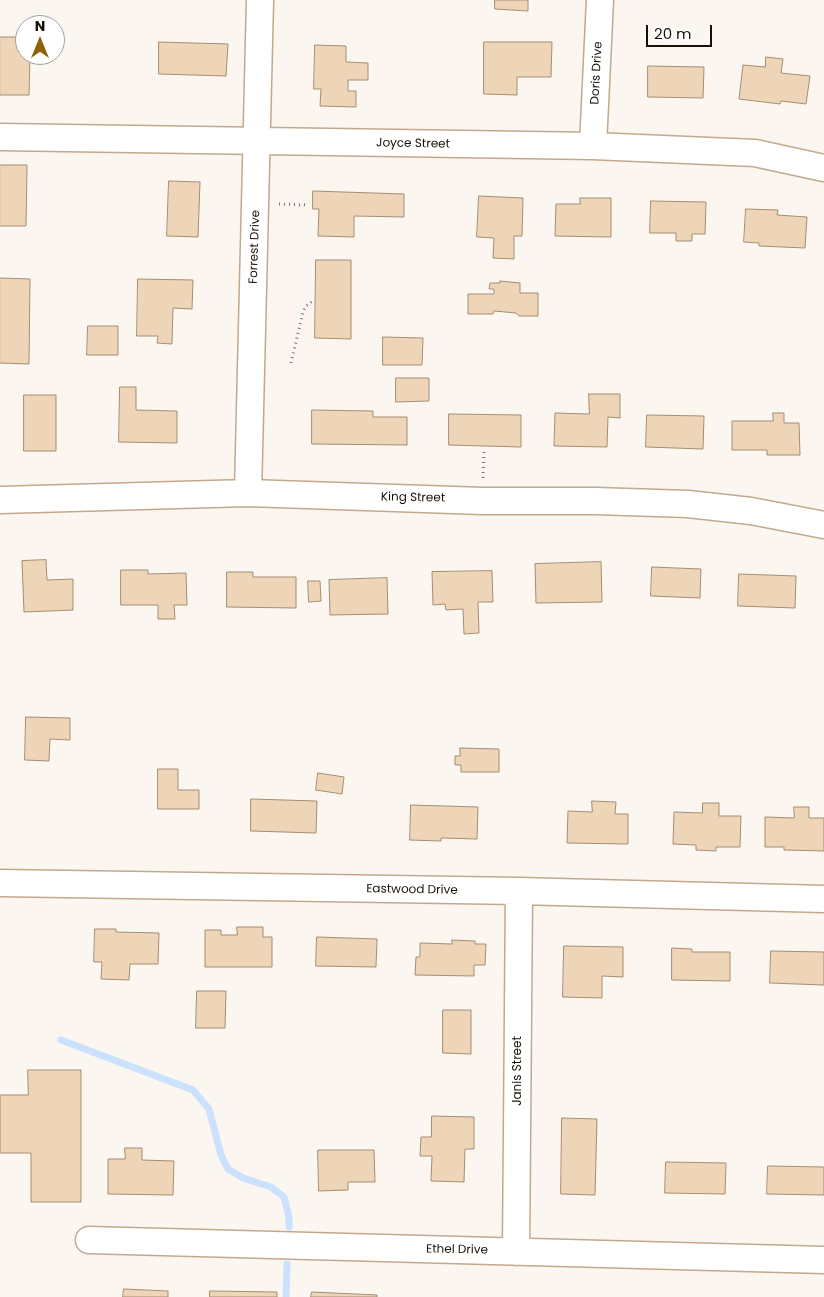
<!DOCTYPE html>
<html>
<head>
<meta charset="utf-8">
<style>
  body { margin:0 }
  #map { position:relative; width:824px; height:1297px; overflow:hidden; background:#fbf6f0; font-family:Poppins,sans-serif }
  canvas { display:block }
  .north { position:absolute; left:15px; top:15px; width:50px; height:50px; box-sizing:border-box; background:#fff; border:1px solid #a39f9b; border-radius:50%; rotate:0deg; font-size:14px; font-weight:700; line-height:20px; text-align:center; color:#180f05 }
  .north::after { content:''; display:block; margin:auto; width:18px; height:22px; background:#8f620a; clip-path:polygon(50% 0,100% 100%,50% 72%,0 100%) }
  .scale { position:absolute; left:646px; top:25px; width:66px; height:22px; box-sizing:border-box; border:2px solid #180f05; border-top:0; padding-left:6px; font-size:15px; line-height:18px; white-space:nowrap; color:#180f05; -webkit-text-stroke:4px #fff; paint-order:stroke }
</style>
</head>
<body>
<div id="map">
<canvas width="824" height="1297"></canvas>
<div class="north">N</div>
<div class="scale">20 m</div>
</div>
<script>
const g = document.querySelector('canvas').getContext('2d');
g.lineJoin = 'round';
function stroke(path, color, width, dash) { g.strokeStyle = color; g.lineWidth = width; g.lineCap = dash ? 'butt' : 'round'; g.setLineDash(dash || []); g.stroke(path); }
function fillPath(path, color) { g.fillStyle = color; g.fill(path, 'evenodd'); }
function write(font, color, halo, rows, align = 'center') {
  g.font = font + ' Poppins,sans-serif'; g.lineWidth = 4; g.setLineDash([]); g.textBaseline = 'middle'; g.strokeStyle = halo; g.fillStyle = color; for (const [text, x, y, turn = 0] of rows) {
    g.save(); g.translate(x, y); g.rotate((+turn || 0) * Math.PI / 180); g.textAlign = isNaN(turn) ? turn : align; if (halo) g.strokeText(text, 0, 0); g.fillText(text, 0, 0); g.restore();
  }
}
const stream = new Path2D(`
  M61,1040l132,50 16,19 12,46 7,14 15,9 28,9 13,10 5,20v10
  M286,1297l1,-33`);
const building = new Path2D(`
  M495,0h33v11l-33,-2z
  M0,37h25v18h5l-1,40h-29z
  M159,42l69,2 -2,32 -67,-2z
  M484,42h68l-1,35h-34v18l-33,-1z
  M315,45l31,1v16l22,1v17h-20v11h8v16l-36,-1 1,-17h-7z
  M766,57l17,2 -2,14 29,3 -4,28 -25,-3 -1,3 -41,-5 4,-34 22,2z
  M648,66l56,1 -1,31 -55,-1z
  M0,165h27l-1,61h-26z
  M169,181l31,1 -2,55 -31,-1z
  M313,191l91,3v23l-50,-1v21l-36,-1 1,-27h-6z
  M479,196l44,2 -1,38h-8v23l-21,-1 1,-20 -17,-1z
  M580,198h31v39l-56,-1 1,-32h24z
  M651,201l55,1 -1,32h-13v7h-16v-8h-26z
  M746,209l32,1 -1,5 30,2 -2,31 -46,-2v-3l-15,-1z
  M316,260h35v79l-36,-1z
  M0,278l30,1 -1,85 -29,-1z
  M138,279l55,1 -1,29 -19,-1 -1,36 -15,-1 1,-7h-21z
  M500,281l20,2v10h18v23h-19l-3,-3 -22,-2 -1,3h-25v-20h26v-5h-5l1,-6h10z
  M88,326h30v29h-31z
  M383,337l40,1 -1,27h-39z
  M396,378h33v23l-33,1z
  M120,387h16v23l41,1v32l-58,-1z
  M589,394h31v24l-12,-1 -1,30 -53,-1 1,-33 34,1z
  M24,395h32v56h-32z
  M312,410l61,1v6h34v28l-95,-1z
  M773,413h11v10h15l1,32h-33v-5h-35v-29h41z
  M449,414l72,1v32l-72,-2z
  M647,415l57,1 -1,33 -57,-2z
  M46,560l1,20 26,-1v31l-49,2 -2,-51z
  M601,562l1,40 -66,1 -1,-39z
  M652,567l49,2 -1,29 -49,-2z
  M121,570h27v4l38,-1 1,32h-13l1,14h-17v-14h-37z
  M492,571l1,31h-15l1,31 -15,1 -1,-25 -17,1 -1,-6 -12,1 -1,-33z
  M227,572h26v5h43v31l-69,-1z
  M739,574l57,2 -1,32 -57,-2z
  M387,578l1,36 -58,1 -1,-35z
  M308,581h12l1,20 -12,1z
  M26,717l44,1v22l-20,-1 -1,22 -24,-1z
  M460,748l39,1v23h-38v-7h-6v-9h5z
  M158,769h20v21h21v19h-41z
  M318,773l26,4 -2,17 -26,-4z
  M251,799l66,2 -1,32 -65,-2z
  M592,801l24,1 -1,12h13v30l-61,-1 1,-32 24,1z
  M703,803h16v13h22l-1,31h-24v4l-20,-1v-5l-23,-1 1,-32 28,1z
  M411,805l67,2 -1,32 -36,-1v3l-31,-1z
  M794,807h15v11h15v33l-40,-1v-3h-19v-30l29,1z
  M237,927h26v10h9v30h-67v-37h16v5h16z
  M95,929h21v3l43,1 -1,31h-28l-1,16 -28,-1 1,-17h-8z
  M317,937l60,2 -1,28 -60,-1z
  M452,940l23,1v3h11l-1,21h-11v11l-59,-1 1,-18h4v-14l32,1z
  M564,946l59,1v30l-21,-1v22l-39,-1z
  M672,948l20,1v3h38v29l-58,-1z
  M771,951l53,1v33l-54,-2z
  M197,991h29l-1,37h-29z
  M443,1010h28v44l-28,-1z
  M28,1070h53v132h-50v-49h-31v-58h28z
  M432,1116l42,1v32h-9l-1,33 -33,-1 1,-25h-12l1,-19h10z
  M562,1118l35,1 -2,76 -34,-1z
  M125,1148h17v12l32,1 -1,34 -65,-1v-35h17z
  M318,1150h56l1,32h-27v8l-29,1z
  M666,1162l60,1 -1,31 -60,-1z
  M768,1166l56,1v28l-57,-1z
  M124,1289l44,2v6h-45z
  M210,1291l67,1v5h-67z
  M312,1292l65,3v2h-66z`);
const path = new Path2D(`
  M279,204l30,1
  M291,363l12,-51 3,-6 8,-6
  M483,478l1,-27`);
const minor = new Path2D(`
  M0,137l593,9 162,7 69,15
  M593,146l7,-146
  M248,493l12,-493
  M0,500l248,-7 235,8h112l93,3 63,7 73,14
  M0,883l519,8 305,8
  M89,1240l735,20
  M516,1252l3,-361`);
const streetNames = [
  ["Doris Drive",597,73,-87],
  ["Joyce Street",413,144,1],
  ["Forrest Drive",255,247,-88],
  ["King Street",413,498,1],
  ["Eastwood Drive",412,890,1],
  ["Janis Street",518,1071,-90],
  ["Ethel Drive",457,1250,1]
];
stroke(stream, '#cbe1fe', 7);
fillPath(building, '#efd5b8');
stroke(building, '#a58d72', 1);
stroke(minor, '#c2a98d', 29);
stroke(path, '#7f786f', 3, [1, 4]);
stroke(minor, '#fff', 26);
write('12px', '#180f05', '#fff', streetNames);
</script>
</body>
</html>
